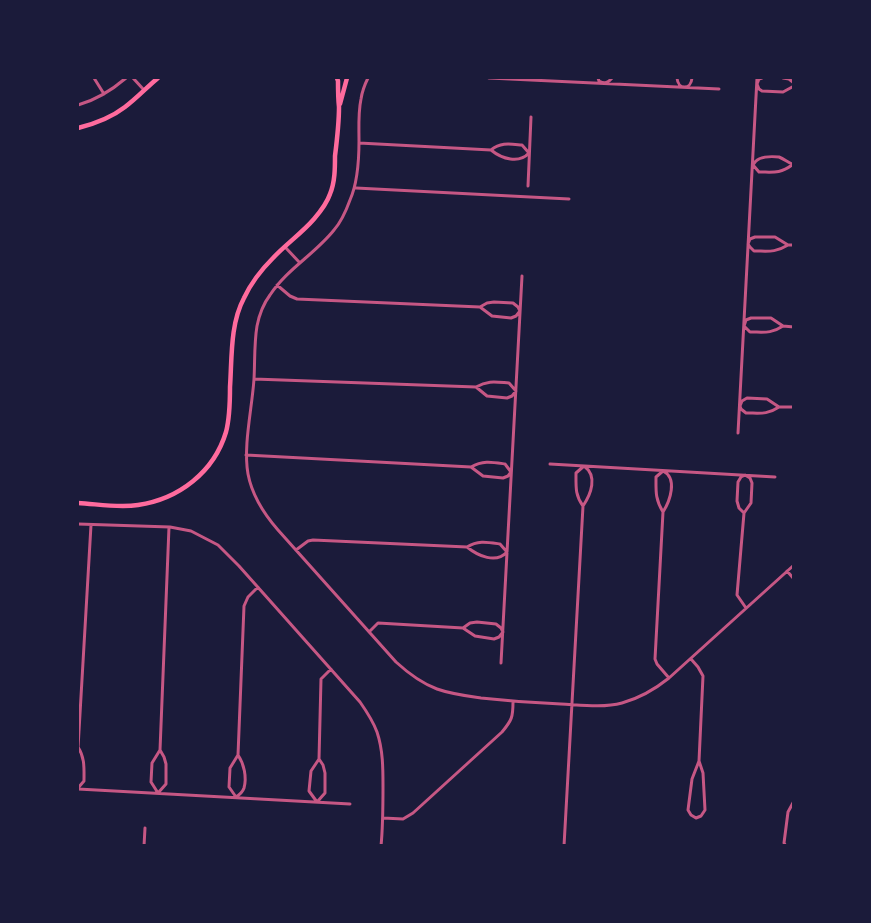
<!DOCTYPE html>
<html>
<head>
<meta charset="utf-8">
<style>
  body { margin:0 }
  #map { position:relative; width:871px; height:923px; overflow:hidden; background:#1b1b3a; font-family:Cabin,sans-serif }
  canvas { display:block }
  .frame { position:absolute; inset:0; border:79px solid #1b1b3a; pointer-events:none }
</style>
</head>
<body>
<div id="map">
<canvas width="871" height="923"></canvas>
<div class="frame"></div>
</div>
<script>
const g = document.querySelector('canvas').getContext('2d');
g.lineJoin = 'round';
function stroke(path, color, width, dash) { g.strokeStyle = color; g.lineWidth = width; g.lineCap = dash ? 'butt' : 'round'; g.setLineDash(dash || []); g.stroke(path); }
const minor = new Path2D(`
  M94,78l10,16
  M133,78l11,12
  M368,78c-3,6 -6,14 -7,21 -3,14 -2,28 -2,42 0,19 -1,41 -9,59 -4,11 -8,21 -16,30 -19,24 -47,39 -64,65 -6,8 -11,21 -13,31 -3,18 -2,36 -3,53 -2,30 -11,67 -6,95 4,21 16,40 30,56l118,132c12,11 25,21 41,27 14,5 30,7 44,9 27,3 54,5 80,6 20,1 42,4 61,-1 18,-5 32,-13 47,-25l125,-113
  M489,78l230,11
  M598,78l1,3c6,3 9,2 13,-3
  M677,78c1,12 14,12 15,0
  M762,78l-3,1 -2,5 2,5 3,2 21,1 11,-6
  M783,78l6,1 5,4
  M78,105c18,-5 34,-15 48,-27
  M359,143l132,7c11,9 28,14 38,3l-7,-8c-12,-1 -21,-3 -31,5
  M792,165c-12,9 -19,7 -33,7l-6,-7c4,-9 16,-9 26,-8 5,2 10,6 15,8
  M528,186l3,-69
  M356,188l213,11
  M788,245c-13,8 -20,6 -34,6l-4,-4 -2,-3 2,-5 5,-2h20l13,8h6
  M285,247l15,16
  M277,285l13,11 7,3 183,8 7,-4 7,-1 19,1 5,4 2,4 -4,5 -5,2 -19,-2 -12,-9
  M783,326c-12,8 -19,6 -33,6l-6,-6 2,-6 5,-2h20l12,8 11,1
  M254,379l222,8c12,-7 20,-5 33,-4l7,8 -4,5 -5,2 -20,-2 -11,-9
  M779,407c-12,8 -19,6 -33,6l-5,-4 -1,-3 2,-5 5,-3 20,1 12,8h15
  M738,433l19,-355
  M246,455l225,12c12,-7 21,-5 34,-3l6,8 -3,4 -5,2 -20,-2 -12,-9
  M550,464l225,13
  M663,512c-8,-13 -7,-21 -7,-35l7,-6c15,7 7,30 0,41l-8,147 2,5 12,14
  M744,513l-5,-5 -2,-7 1,-19 3,-5 4,-2 5,3 2,5 -1,20 -7,10 -7,82 9,13
  M78,524l92,3 21,4 27,14 21,21 121,136c7,10 13,19 17,30 6,18 6,36 6,55 0,20 0,39 -2,59
  M296,550l12,-9 5,-1 154,7c11,-7 20,-5 33,-3l7,8c-11,12 -29,4 -40,-5
  M787,571l7,8
  M369,632l9,-9 85,5 7,-5 7,-1 19,2 5,4 2,4 -4,5 -5,2 -19,-3 -12,-8
  M691,659l7,8 5,9 -4,85 -7,18 -4,31 3,5 5,3 5,-2 4,-6 -2,-37 -4,-12
  M501,663l21,-387
  M78,748l13,-223
  M160,750l4,7 2,7v20l-8,9 -7,-11 1,-19 8,-13 9,-223
  M238,755c6,9 9,22 6,33 -1,3 -5,7 -8,9l-7,-10 1,-19 8,-13 6,-149 4,-9 10,-10
  M319,759l-8,12 -2,20 8,11 8,-9v-20l-2,-8 -4,-6 2,-80 10,-10
  M78,788l6,-7c0,-13 1,-23 -6,-34
  M78,789l272,15
  M383,818l20,1 10,-6 89,-81c10,-12 11,-15 11,-30
  M144,846l1,-18
  M564,846l19,-340c8,-12 15,-30 1,-40l-8,7c0,14 -1,22 7,33
  M786,846l-2,-3 4,-31 6,-11`);
const secondary = new Path2D(`
  M340,104l7,-26
  M78,128c16,-4 34,-11 47,-21 12,-9 22,-20 33,-29
  M78,503c19,1 40,5 60,2 41,-6 76,-33 88,-73 4,-15 4,-30 4,-45 2,-29 0,-63 14,-89 7,-15 17,-28 29,-40 13,-14 29,-25 41,-39 6,-7 13,-16 16,-25 5,-12 5,-26 5,-38 2,-16 4,-33 4,-49 -1,-9 -1,-18 -1,-26l-1,-3`);
stroke(minor, '#c65784', 3);
stroke(secondary, '#ff6b9d', 4.5);
</script>
</body>
</html>
